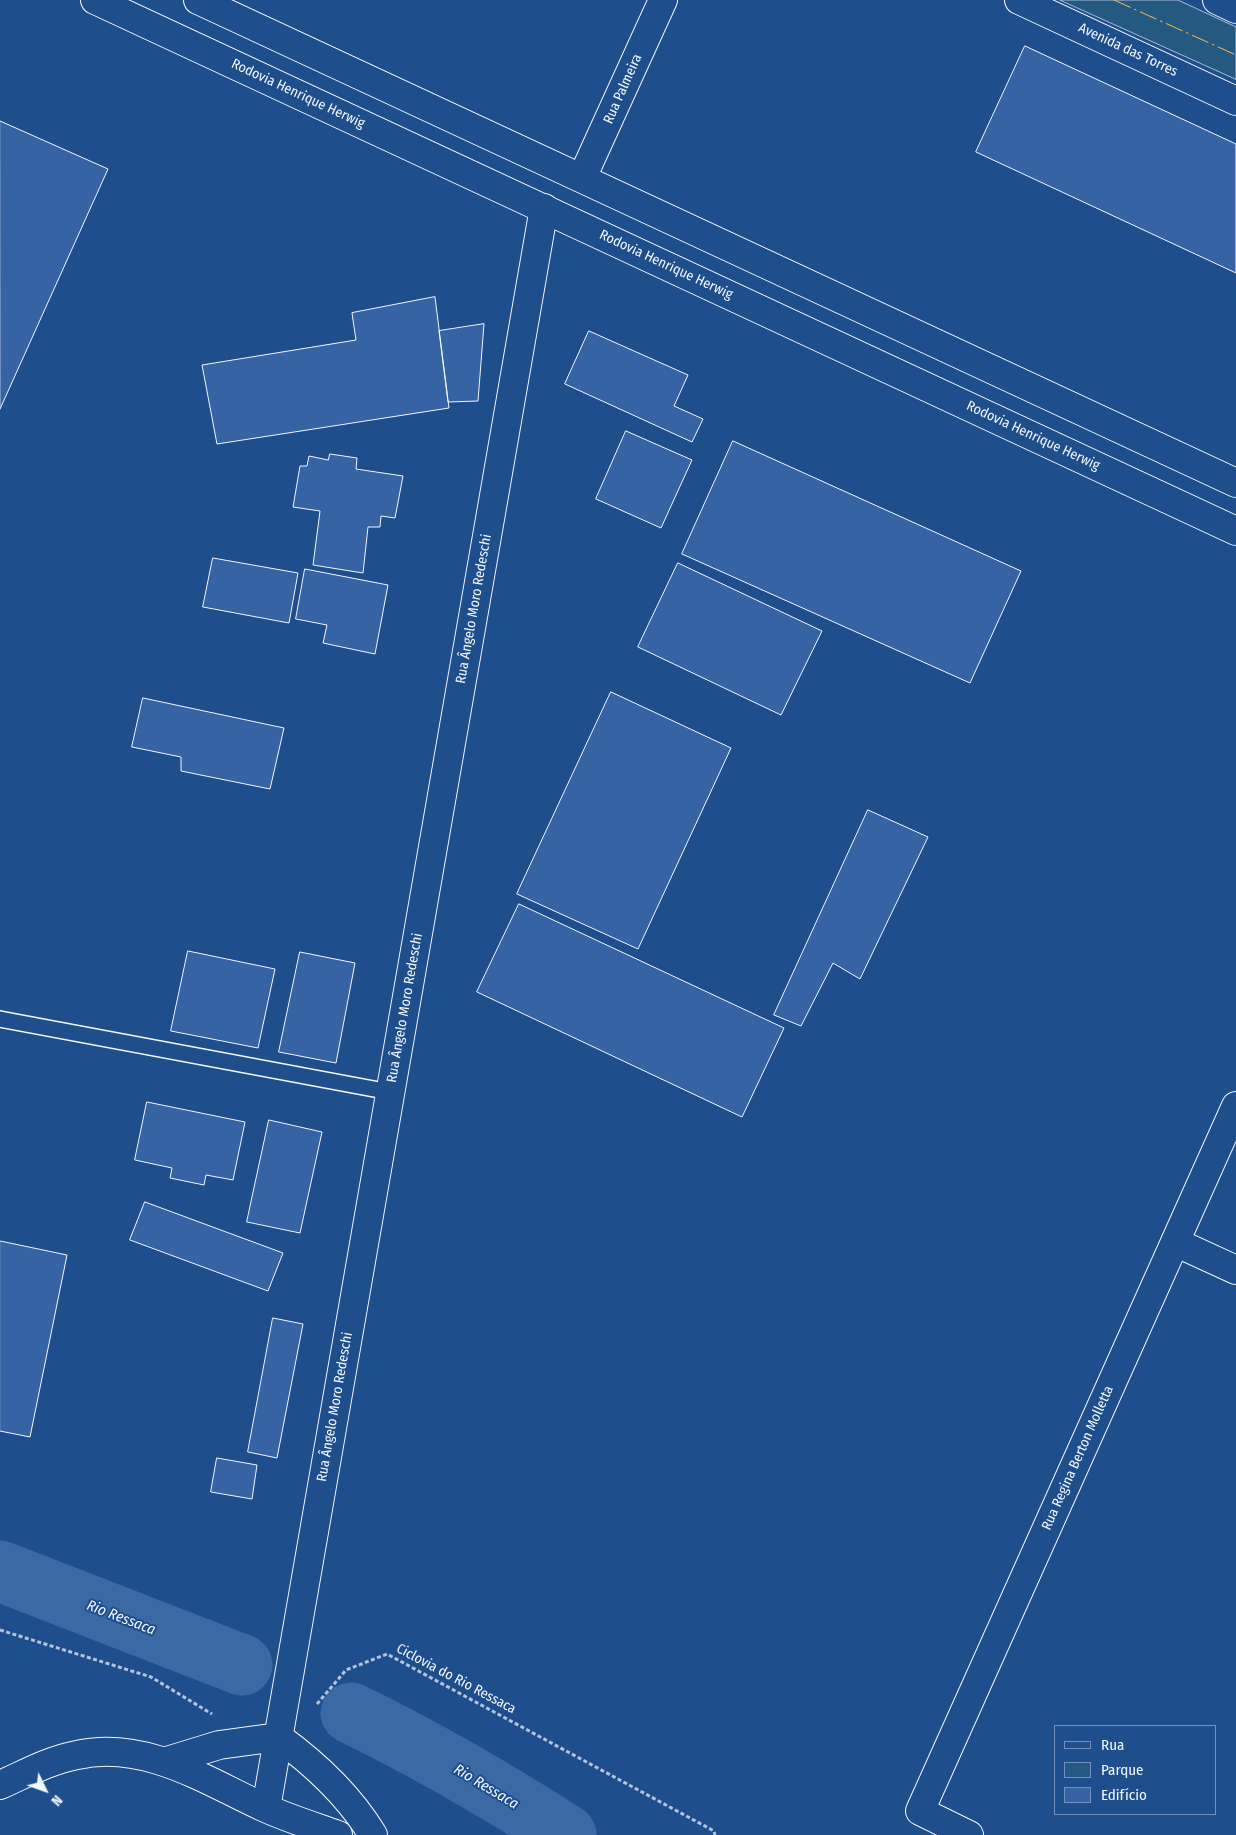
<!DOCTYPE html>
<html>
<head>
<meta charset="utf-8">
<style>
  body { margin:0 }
  #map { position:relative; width:1236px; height:1835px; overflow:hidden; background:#1f4e8c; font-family:"Fira Sans Condensed",sans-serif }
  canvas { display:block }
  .legend { position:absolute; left:1054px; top:1725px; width:162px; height:90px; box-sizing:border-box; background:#1f4e8c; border:1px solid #7391ba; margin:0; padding:6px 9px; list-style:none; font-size:15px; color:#f2f6ff }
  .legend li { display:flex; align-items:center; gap:10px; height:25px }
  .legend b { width:25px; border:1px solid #7391ba }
  .north { position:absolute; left:20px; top:1765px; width:50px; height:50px; -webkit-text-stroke:4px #1f4e8c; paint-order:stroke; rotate:132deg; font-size:14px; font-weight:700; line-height:20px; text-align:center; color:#f2f6ff }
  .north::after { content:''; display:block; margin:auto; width:18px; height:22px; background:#f2f6ff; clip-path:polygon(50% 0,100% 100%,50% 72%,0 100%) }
</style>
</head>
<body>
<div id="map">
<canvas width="1236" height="1835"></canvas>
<ul class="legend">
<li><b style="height:6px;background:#1f4e8c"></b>Rua</li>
<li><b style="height:14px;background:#245a82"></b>Parque</li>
<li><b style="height:14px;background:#3563a3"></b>Edifício</li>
</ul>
<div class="north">N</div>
</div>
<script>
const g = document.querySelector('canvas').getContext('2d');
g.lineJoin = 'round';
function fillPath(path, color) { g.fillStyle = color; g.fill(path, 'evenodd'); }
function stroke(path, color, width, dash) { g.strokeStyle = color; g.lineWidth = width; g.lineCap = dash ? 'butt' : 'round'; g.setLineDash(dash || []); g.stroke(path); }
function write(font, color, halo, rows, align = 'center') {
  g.font = font + ' "Fira Sans Condensed",sans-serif'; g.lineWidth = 4; g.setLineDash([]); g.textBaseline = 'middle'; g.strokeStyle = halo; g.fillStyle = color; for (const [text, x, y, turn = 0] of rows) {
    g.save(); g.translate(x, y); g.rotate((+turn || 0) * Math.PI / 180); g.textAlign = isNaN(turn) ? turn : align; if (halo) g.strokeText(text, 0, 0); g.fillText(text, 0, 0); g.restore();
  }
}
const green = new Path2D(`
  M1060,0h118l58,27v52z`);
const river = new Path2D(`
  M0,1571l242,94
  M351,1713c74,36 145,77 215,122`);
const building = new Path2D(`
  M1025,46l211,98v129l-260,-121z
  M0,121l108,48 -108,240z
  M435,297l14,111 -232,36 -15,-79 154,-25 -4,-27z
  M484,324l-6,77 -30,1 -9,-71z
  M589,331l99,44 -14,31 29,13 -11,23 -127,-58z
  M626,431l66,29 -31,68 -65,-29z
  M733,441l288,130 -51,112 -288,-129z
  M330,454l27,4 -1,11 47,7 -8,42 -14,-2 -1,11h-12l-5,46 -50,-8 7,-54 -27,-4 7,-41h7l2,-10 19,4z
  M213,558l85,15 -9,50 -86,-16z
  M678,563l144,68 -41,84 -143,-68z
  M305,569l83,16 -13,69 -52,-11 4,-18 -31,-6z
  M611,692l120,56 -93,201 -121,-55z
  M143,698l141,30 -14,61 -89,-18v-14l-49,-10z
  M868,810l60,27 -68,142 -27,-16 -32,63 -27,-11z
  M519,904l265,124 -42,89 -265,-125z
  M188,951l87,18 -17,79 -87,-17z
  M300,952l55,11 -19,100 -57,-11z
  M147,1102l98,20 -12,58 -27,-5 -2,10 -34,-7 2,-10 -37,-8z
  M269,1120l53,12 -22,101 -53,-11z
  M145,1202l138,51 -15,38 -138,-51z
  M0,1241l67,14 -37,182 -30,-6z
  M273,1318l30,6 -26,134 -29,-6z
  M217,1458l40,7 -5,34 -41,-7z`);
const path = new Path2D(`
  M0,1630l151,47 61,37
  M317,1704l29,-34 41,-16 327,177 1,4`);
const lane = new Path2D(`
  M0,1019l390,73`);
const street = new Path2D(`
  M1175,1242l61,28
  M167,1761l52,-16 59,-8c36,26 72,60 95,98
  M0,1785c25,-11 50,-25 77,-30 67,-15 128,25 186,52 24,11 50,19 75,28
  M266,1808l278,-1600
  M969,1835l-49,-24 316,-705`);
const secondary = new Path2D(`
  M1019,0l217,101
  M1217,0l19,9
  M582,178l81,-178`);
const highway = new Path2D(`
  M95,0l1141,531
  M198,0l1038,483`);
const power = new Path2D(`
  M1114,0l122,55`);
const streetNames = [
  ["Avenida das Torres",1128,50,25],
  ["Rua Palmeira",623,89,-66],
  ["Rodovia Henrique Herwig",298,94,25],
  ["Rodovia Henrique Herwig",666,265,25],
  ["Rodovia Henrique Herwig",1033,436,25],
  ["Rua Ângelo Moro Redeschi",474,609,-80],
  ["Rua Ângelo Moro Redeschi",405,1008,-80],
  ["Rua Ângelo Moro Redeschi",335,1407,-80],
  ["Rua Regina Berton Molletta",1078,1458,-66],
  ["Ciclovia do Rio Ressaca",456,1679,28]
];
const waterNames = [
  ["Rio Ressaca",121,1618,21],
  ["Rio Ressaca",486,1787,31]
];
fillPath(green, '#245a82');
stroke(green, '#a8bbd7', 1);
stroke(river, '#3b69a3', 61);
fillPath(building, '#3563a3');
stroke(building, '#f2f6ff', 1);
stroke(lane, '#f2f6ff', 18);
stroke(street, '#f2f6ff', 30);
stroke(secondary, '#f2f6ff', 30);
stroke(highway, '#f2f6ff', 30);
stroke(path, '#b3c4dc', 3, [4, 2.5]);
stroke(lane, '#1f4e8c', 15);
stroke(street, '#1f4e8c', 28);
stroke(secondary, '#1f4e8c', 28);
stroke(highway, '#1f4e8c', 28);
stroke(power, '#ffb74d', 1, [18, 4, 2.5, 4]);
write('14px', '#f2f6ff', '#1f4e8c', streetNames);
write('italic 15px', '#f2f6ff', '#1f4e8c', waterNames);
</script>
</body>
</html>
